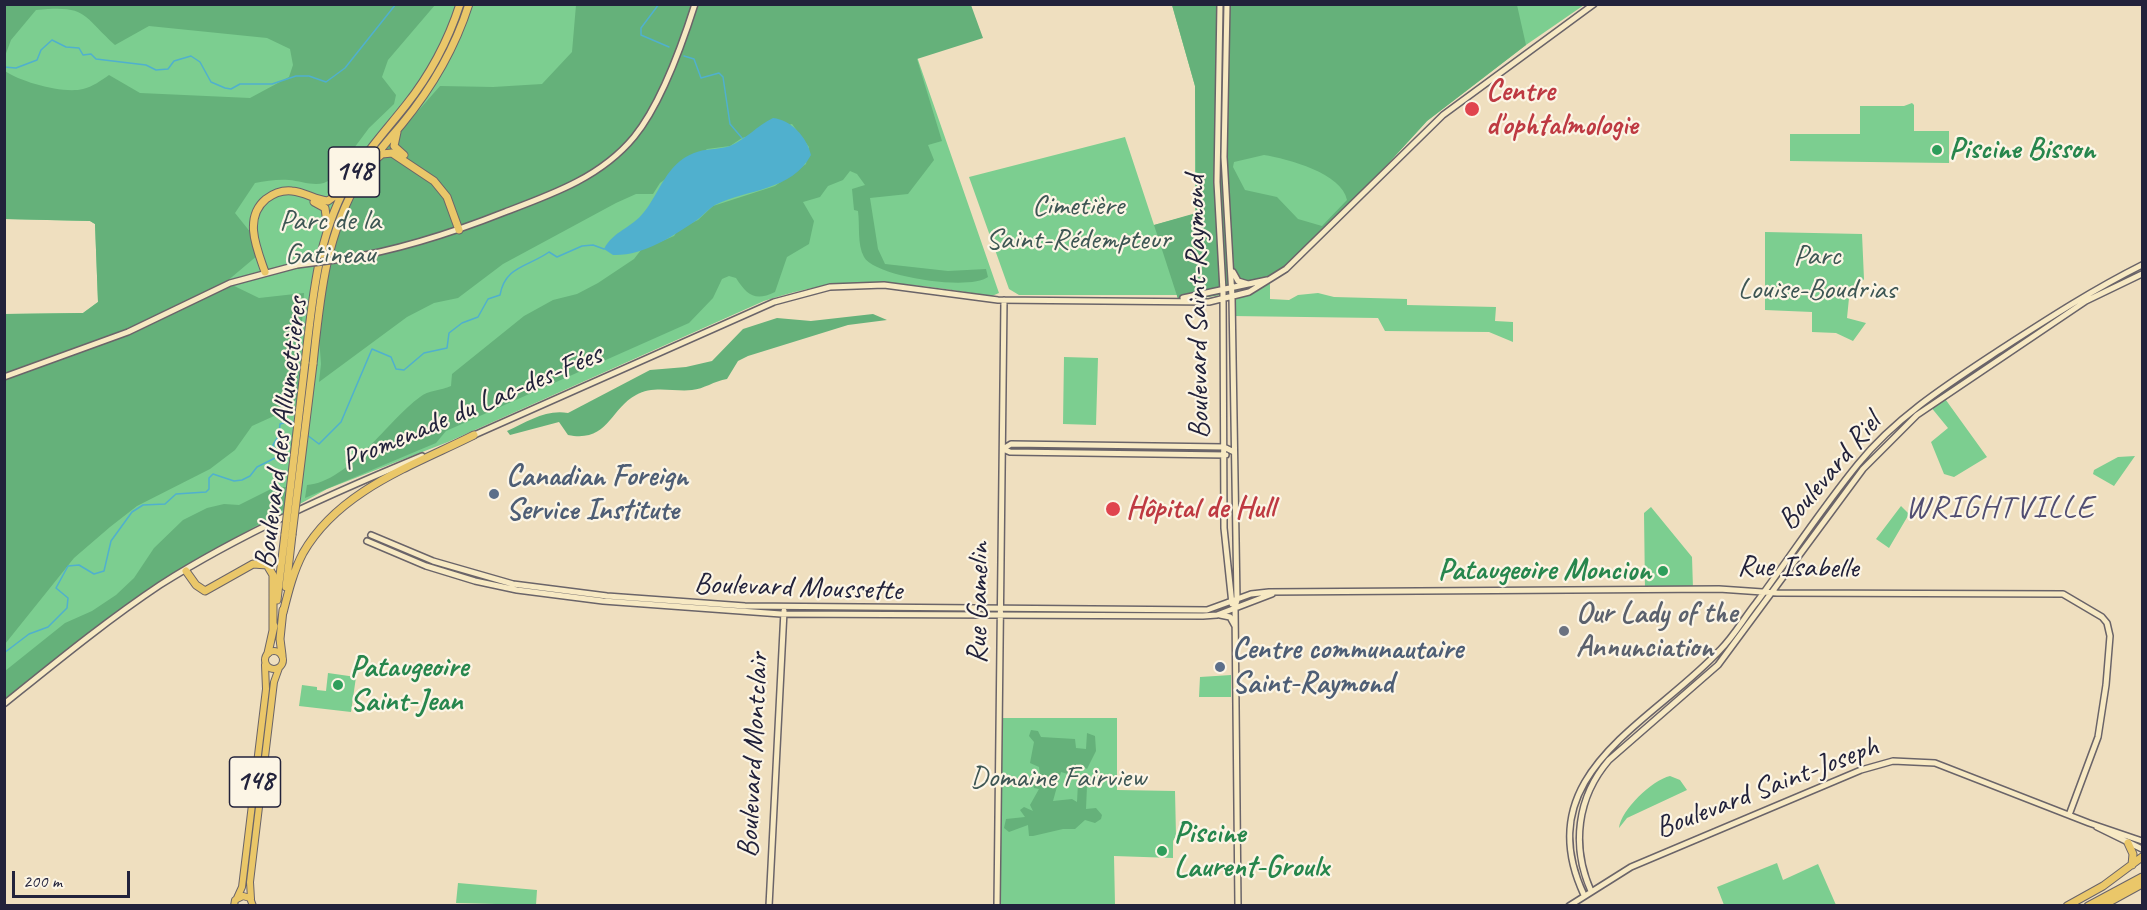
<!DOCTYPE html>
<html>
<head>
<meta charset="utf-8">
<style>
  body { margin:0 }
  #map { position:relative; width:2147px; height:910px; overflow:hidden; background:#efdfbf; font-family:Caveat,sans-serif }
  canvas { display:block }
  .frame { position:absolute; inset:0; border:6px solid #22223b; pointer-events:none }
  .scale { position:absolute; left:12px; top:871px; width:118px; height:27px; box-sizing:border-box; border:3px solid #22223b; border-top:0; padding-left:8px; font-size:18px; line-height:21px; white-space:nowrap; color:#22223b; -webkit-text-stroke:4px #fcf5e5; paint-order:stroke }
</style>
</head>
<body>
<div id="map">
<canvas width="2147" height="910"></canvas>
<div class="frame"></div>
<div class="scale">200 m</div>
</div>
<script>
const g = document.querySelector('canvas').getContext('2d');
g.lineJoin = 'round';
function fillPath(path, color) { g.fillStyle = color; g.fill(path, 'evenodd'); }
function stroke(path, color, width, dash) { g.strokeStyle = color; g.lineWidth = width; g.lineCap = dash ? 'butt' : 'round'; g.setLineDash(dash || []); g.stroke(path); }
function write(font, color, halo, rows, align = 'center') {
  g.font = font + ' Caveat,sans-serif'; g.lineWidth = 4.5; g.setLineDash([]); g.textBaseline = 'middle'; g.strokeStyle = halo; g.fillStyle = color; for (const [text, x, y, turn = 0] of rows) {
    g.save(); g.translate(x, y); g.rotate((+turn || 0) * Math.PI / 180); g.textAlign = isNaN(turn) ? turn : align; if (halo) g.strokeText(text, 0, 0); g.fillText(text, 0, 0); g.restore();
  }
}
const green = new Path2D(`
  M5,5h894l100,288 -7,3c-87,-13 -142,-24 -228,5l-316,141 -121,47 -161,89 -161,122v-386l78,-1 15,-11 -3,-78 -5,-3 -85,-2z
  M1172,5h412l-58,40 -99,76 -117,128 -40,31v19l19,1 9,-5 20,-2 16,4 73,2v6l89,2 -1,14 18,1v20l-24,-10 -104,-1 -7,-13 -146,-2v-19l36,-17 -37,13 -52,9 -2,-7h-158l-10,-6 -40,-112 156,-40 29,88 41,-11v-128z
  M1912,103l2,2v26h35v32l-159,-2v-27h70v-28h44z
  M1765,232l97,2 2,45 -15,19 -2,20 19,5 -13,18 -17,-8 -24,-1v-20l-47,-2z
  M1064,357l34,1 -2,67 -33,-1z
  M1943,396l44,61 -33,20 -10,-3 -13,-32 17,-14 -18,-22z
  M2135,456l-21,30 -21,-12 1,-4 24,-13z
  M1901,506l8,8 -20,34 -13,-9z
  M1651,507l41,50 1,32 -48,1 -1,-77z
  M328,673l28,4 -5,35 -52,-6 3,-21 15,2v3l9,1z
  M1231,675v22h-32l1,-20z
  M1000,718h117v72l58,1 1,45 -3,5v17l-59,-2 1,49 -118,1z
  M1670,776l10,4 7,10 -60,28 -8,10c2,-18 33,-48 51,-52z
  M1777,863l6,17 35,-16 18,41h-112l-7,-18z
  M458,883l79,7 -1,15 -80,-2z`);
const forest = new Path2D(`
  M5,5h430l-47,55 -6,17 14,18 -2,9 -25,24 -38,51c-12,10 -28,2 -42,1 -11,-1 -23,1 -34,3l-20,30 16,20 7,22 -32,27 33,16 45,-5 -7,106 -23,17 -22,10 -17,24 -25,19 -73,37 -27,21 -36,31 -69,86v-330l78,-1 15,-11 -3,-78 -5,-3 -85,-2v-148c16,11 58,23 78,18 9,-2 19,-9 26,-14l31,18 110,5 39,-21 4,-12 -3,-16 -23,-11 -118,-12 -34,19c-34,-31 -28,-40 -79,-35l-25,30 -6,16z
  M576,5h395l12,33 -66,21 25,82 -14,4 6,15 -26,34 -38,4 8,51 7,15 63,7 38,-2 2,8c-18,14 -113,0 -124,-20 -7,-13 -4,-31 -6,-46l-4,-1 -2,-21 13,-4 -8,-11 -7,-3 -7,9 -15,6 -8,11 -17,5 11,19 -5,23 -22,13 -12,35c-20,10 -28,3 -39,-14l-7,-2 -7,3 -9,19 -24,25 -243,108 -10,12 -131,55 2,-13c42,-3 82,-66 113,-88 8,-7 21,-6 31,-11l1,-12 72,-58 29,-16 24,-6 21,-11 36,-24 7,-9 33,-14 5,-7 19,-9 15,-14 62,-20 31,-22 3,-17 -17,-23 -50,14 -12,8 -23,3 -47,34 -7,11h-17l-20,9 -113,61 -45,34 -24,5 -27,14 -88,65 2,-18 -3,-41 7,-65 29,-69 20,-28 66,-75 53,1 49,-3 30,-32z
  M1172,5h345l9,40 -99,76 -117,128 -36,29 -43,15 -52,9 -25,-77 42,-12 -1,-127zM1264,155c24,4 78,18 83,45l-25,26 -24,-7 -21,-22 -32,-7 -12,-23 1,-5z
  M873,314l14,6 -39,5 -100,31 -10,5 -11,18c-13,2 -23,10 -35,11 -18,2 -39,-5 -56,5 -26,14 -28,48 -68,40l-9,-13 -49,13 -3,-4c20,-9 39,-22 61,-18l82,-43 36,-3 26,-6 31,-32 34,-11 34,3z
  M275,487h12l-2,22 -119,69 -161,122v-29l60,-48 27,-12 24,-16 18,-17 20,-30 29,-28 24,-12 17,-4 15,1z
  M1031,730l7,1 3,6 34,2 1,9 10,1 1,-16 8,3 1,15 -9,18 -5,-3 -3,7 -8,2 -10,-3 -8,29 19,-2 5,3 1,-19 9,3 -1,23 10,-1 6,7 -1,4 -6,4 -10,-3 -10,9h-12l-30,7h-4l-1,-11 -19,7 -5,-4 2,-9 19,-2 -5,-7 4,-3 9,4 -3,-6 9,-16 -5,-1 -1,-5 7,-6 -1,-10 -9,-4 4,-21 -5,-6z`);
const water = new Path2D(`
  M773,118c18,2 34,19 38,37 -19,36 -64,34 -96,50 -7,4 -12,11 -18,15 -24,16 -53,36 -84,35l-9,-6c9,-18 28,-21 40,-37 16,-20 22,-48 50,-59 12,-5 24,-3 36,-7 15,-6 28,-21 43,-28z`);
const stream = new Path2D(`
  M659,4l-18,24v7l28,12
  M684,56l10,3 7,19 18,-5 4,4 7,47 12,14
  M4,67l12,1 21,-8 4,-10 11,-10 14,7 13,1 4,7 8,-1 5,5 50,6 10,5 12,-1 6,-8 17,-5 9,6 11,20 14,6 6,1 9,-5h32l24,-8h13l17,6 19,-14 51,-64
  M307,435l12,9 22,-22 31,-73 19,8 5,12 8,1 20,-17 23,-5 2,-15 13,-10 16,-6 10,-18 12,-4c5,-29 28,-28 49,-43l8,5 25,-11 11,-1 11,4
  M4,653l25,-19 19,-7 19,-19 1,-10 -12,-10 12,-22 11,-1 15,9 10,-3 7,-30 21,-29 11,-7 22,-1 11,-10 30,-2 3,-3v-11l4,-4 21,7 8,-1 8,-4 7,-9 20,-10 -4,-12 6,-10 1,-11 10,-3 5,2`);
const secondary = new Path2D(`
  M1220,4l-3,178 6,109 1,237 8,76
  M1227,4l-3,153 8,140 5,303 -2,7 3,299
  M343,259c57,-9 109,-26 162,-47 48,-18 96,-35 129,-75 27,-33 48,-92 61,-133
  M1233,272l5,9 10,3
  M1183,298l84,-18
  M4,377l124,-45 102,-49 67,-18
  M472,436l302,-134 56,-15 54,-2 114,15 211,2 40,-10 37,-23 157,-154 151,-111
  M1003,449l8,-5 213,3 10,5
  M1003,449l7,3 216,3
  M371,535l62,26 80,23 94,12 138,10 462,4 44,-16 18,-2 450,-3 58,4 286,1 39,23 5,6 3,13 -4,49 -8,52 -29,78
  M367,541l59,25 49,15 42,9 86,11 178,13 422,2 14,-1 55,-21
  M1220,615l10,2 5,9
  M4,704c51,-41 102,-83 156,-119 80,-51 175,-93 262,-129
  M2097,827l45,22
  M1591,891c-20,-45 -14,-94 18,-131l109,-95 145,-196 54,-54 169,-114 56,-27
  M1584,895c-57,-122 69,-172 136,-245 14,-14 24,-32 36,-47 34,-46 66,-95 102,-139 38,-47 90,-80 140,-113 48,-31 94,-61 144,-86
  M769,906l15,-295
  M997,906l7,-606
  M1569,906l62,-39 230,-97 32,-9 42,2 154,60 53,18`);
const primary = new Path2D(`
  M265 660a9 9 0 1 1 18 0a9 9 0 1 1-18 0Z
  M237,898l5,-11 24,-198 -1,-24
  M251,899l-1,-17 24,-200 5,-14
  M234,906l1,-6 8,-4 7,2 3,8`);
const highway = new Path2D(`
  M397,132l-3,14 10,9
  M376,159l6,-5 10,-1 42,28 13,16 12,33
  M314,202l11,6 2,15
  M265,272c-8,-23 -22,-54 1,-73 8,-6 17,-9 26,-8 13,1 23,9 36,10l12,-9
  M305,363c8,-66 12,-131 48,-189 15,-25 35,-46 53,-69 24,-30 42,-64 54,-101
  M313,364c7,-66 12,-128 47,-186 12,-20 27,-36 42,-54 29,-35 53,-76 67,-120
  M186,571l10,14 9,6 48,-27 14,1 6,10v55
  M286,587l6,-52
  M277,600l8,-66
  M283,613c5,-20 10,-41 20,-60 36,-63 111,-88 171,-118
  M268,653l6,-27
  M282,655l-2,-16 3,-29
  M2128,843l5,11 -1,11
  M2067,906l36,-20 39,-29
  M2088,906l54,-29
  M2102,906l40,-22`);
const secondaryBridge = new Path2D(`
  M297,265l46,-6`);
const highwayBridge = new Path2D(`
  M285,534l20,-171
  M292,535l21,-171`);
const markers = [
  [1472,109,8,"#e0444e"],
  [1937,150,6,"#2e9e5b"],
  [494,494,6,"#5c6f8a"],
  [1113,509,8,"#e0444e"],
  [1663,571,6,"#2e9e5b"],
  [1564,631,6,"#6b7280"],
  [1220,667,6,"#5c6f8a"],
  [338,685,6,"#2e9e5b"],
  [1162,851,6,"#2e9e5b"]
];
const shields = [
  [354,172,51],
  [255,782,51]
];
const shieldNames = [
  ["148",354,172],
  ["148",255,782]
];
const healthNames = [
  ["Centre",1486,92],
  ["d'ophtalmologie",1486,126],
  ["Hôpital de Hull",1126,509]
];
const leisureNames = [
  ["Piscine Bisson",1949,150],
  ["Pataugeoire Moncion",1651,571,"right"],
  ["Pataugeoire",350,668],
  ["Saint-Jean",350,702],
  ["Piscine",1174,834],
  ["Laurent-Groulx",1174,868]
];
const parkNames = [
  ["Cimetière",1078,206],
  ["Saint-Rédempteur",1078,240],
  ["Parc de la",330,221],
  ["Gatineau",330,255],
  ["Parc",1817,256],
  ["Louise-Boudrias",1817,290],
  ["Domaine Fairview",1058,778]
];
const streetNames = [
  ["Boulevard Saint-Raymond",1198,307,-91],
  ["Promenade du Lac-des-Fées",472,408,-23],
  ["Boulevard des Allumettières",282,433,-83],
  ["Boulevard Riel",1830,472,-50],
  ["Rue Isabelle",1798,568,1],
  ["Boulevard Moussette",798,588,2],
  ["Rue Gamelin",979,603,-89],
  ["Boulevard Montclair",754,755,-87],
  ["Boulevard Saint-Joseph",1767,788,-21]
];
const serviceNames = [
  ["Canadian Foreign",506,477],
  ["Service Institute",506,511],
  ["Centre communautaire",1232,650],
  ["Saint-Raymond",1232,684]
];
const worshipNames = [
  ["Our Lady of the",1576,614],
  ["Annunciation",1576,648]
];
const neighbourhoodNames = [
  ["WRIGHTVILLE",2000,509]
];
fillPath(green, '#7cce90');
fillPath(forest, '#65b17a');
fillPath(water, '#50b0ce');
stroke(stream, '#50b0ce', 1.5);
stroke(secondary, '#6a6469', 8);
stroke(primary, '#6a6469', 8);
stroke(highway, '#6a6469', 9);
stroke(secondary, '#f7e9c3', 5);
stroke(primary, '#eac769', 6);
stroke(highway, '#eac769', 7);
stroke(secondaryBridge, '#6a6469', 8, []);
stroke(highwayBridge, '#6a6469', 9, []);
stroke(secondaryBridge, '#f7e9c3', 5);
stroke(highwayBridge, '#eac769', 7);
for (const [x, y, r, color] of markers) { const dot = new Path2D(); dot.arc(x, y, r, 0, 2 * Math.PI); g.fillStyle = color; g.fill(dot); stroke(dot, '#fcf5e5', 2); }
for (const [x, y, w] of shields) { const box = new Path2D(); box.roundRect(x - w / 2, y - 25, w, 50, 4.5); g.fillStyle = '#fcf5e5'; g.fill(box); stroke(box, '#22223b', 1.5); }
write('bold 28px', '#22223b', null, shieldNames);
write('bold 30px', '#be3a42', '#fcf5e5', healthNames, 'left');
write('bold 30px', '#27864d', '#fcf5e5', leisureNames, 'left');
write('30px', '#3d5654', '#fcf5e5', parkNames);
write('30px', '#22223b', '#fcf5e5', streetNames);
write('bold 30px', '#4e5e75', '#fcf5e5', serviceNames, 'left');
write('bold 30px', '#5b616d', '#fcf5e5', worshipNames, 'left');
g.letterSpacing = '1.5px';
write('32px', '#514e72', '#fcf5e5', neighbourhoodNames);
g.letterSpacing = '0px';
</script>
</body>
</html>
